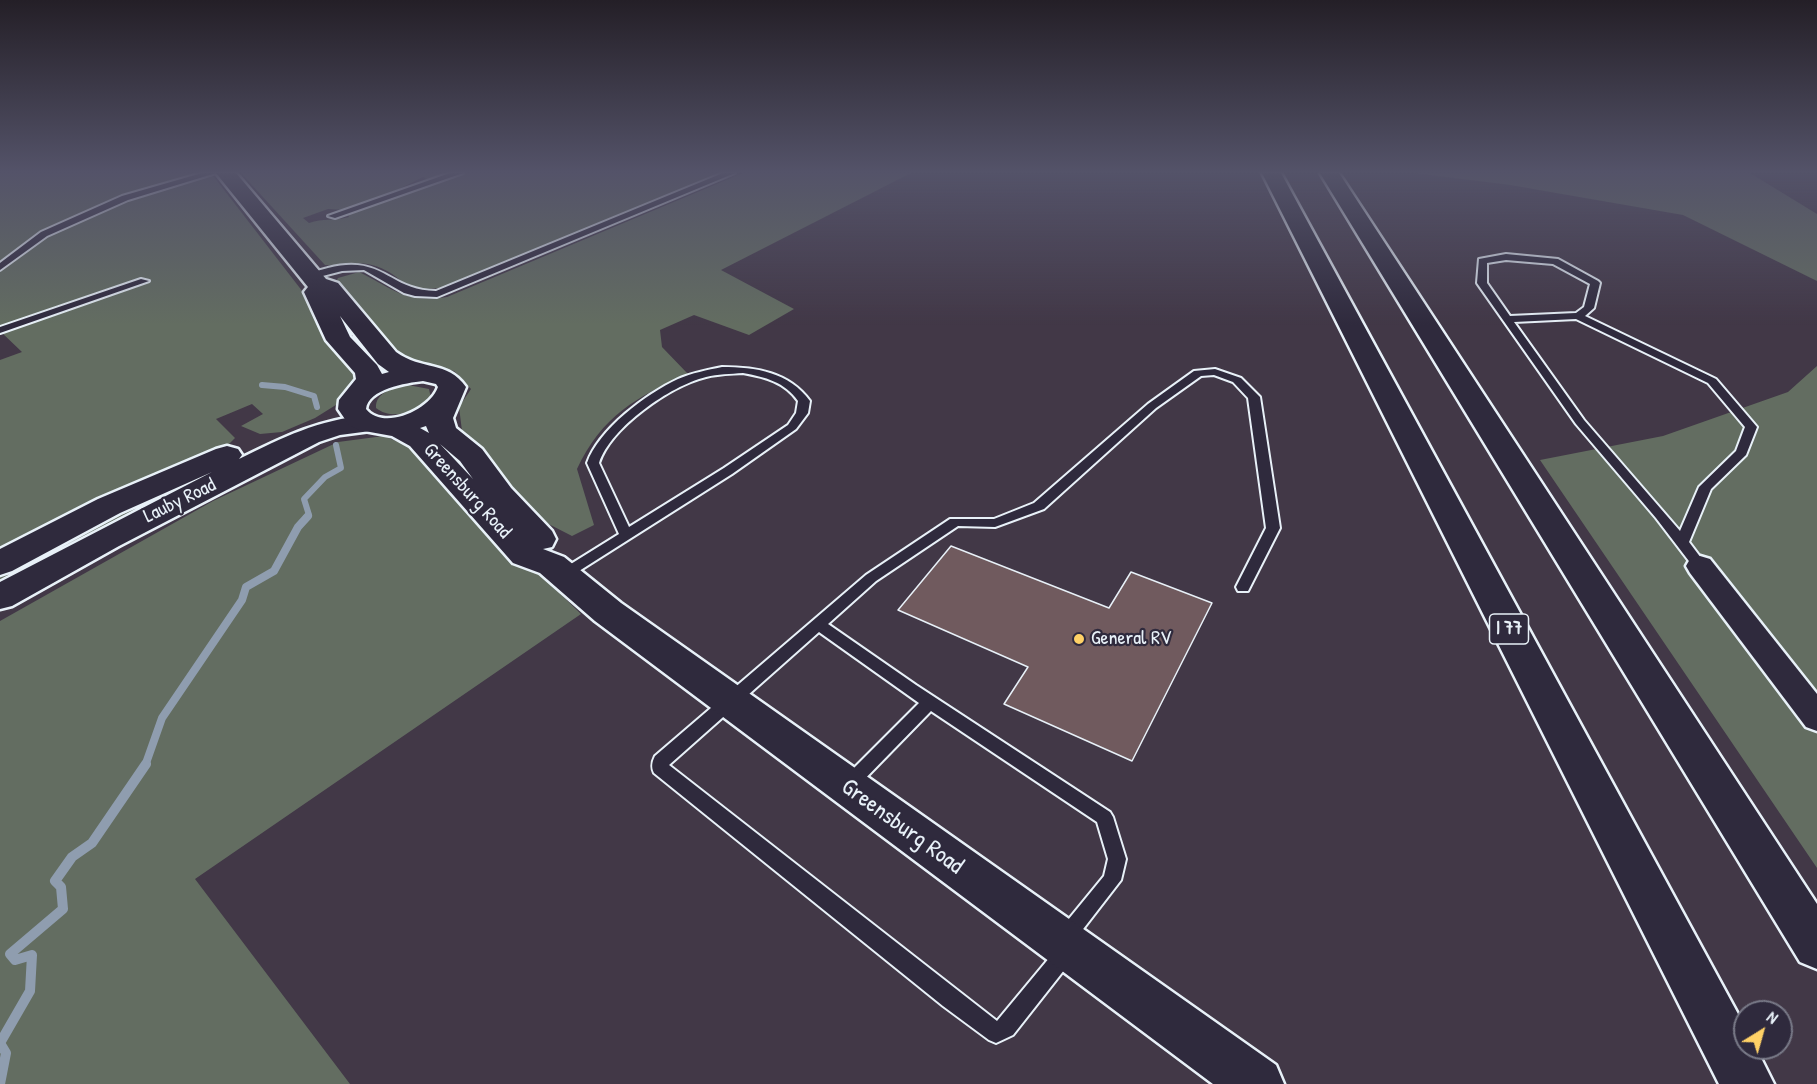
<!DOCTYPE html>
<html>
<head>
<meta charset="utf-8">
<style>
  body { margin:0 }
  #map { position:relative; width:1817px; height:1084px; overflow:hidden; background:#423847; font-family:"Patrick Hand",sans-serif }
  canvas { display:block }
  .north { position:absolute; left:1733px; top:1000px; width:60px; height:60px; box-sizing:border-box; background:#2f2a3d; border:2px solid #797a88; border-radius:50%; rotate:37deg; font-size:16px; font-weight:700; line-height:24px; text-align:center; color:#e8f1f8 }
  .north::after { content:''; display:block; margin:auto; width:21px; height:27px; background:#ffd166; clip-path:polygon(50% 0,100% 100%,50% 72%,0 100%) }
</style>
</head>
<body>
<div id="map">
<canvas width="1817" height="1084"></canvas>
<div class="north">N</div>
</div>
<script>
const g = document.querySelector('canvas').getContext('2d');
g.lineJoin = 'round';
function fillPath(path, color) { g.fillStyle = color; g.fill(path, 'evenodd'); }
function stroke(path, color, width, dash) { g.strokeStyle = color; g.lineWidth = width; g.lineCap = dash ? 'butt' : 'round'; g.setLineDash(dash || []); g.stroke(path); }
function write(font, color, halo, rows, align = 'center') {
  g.font = font + ' "Patrick Hand",sans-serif'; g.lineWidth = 4.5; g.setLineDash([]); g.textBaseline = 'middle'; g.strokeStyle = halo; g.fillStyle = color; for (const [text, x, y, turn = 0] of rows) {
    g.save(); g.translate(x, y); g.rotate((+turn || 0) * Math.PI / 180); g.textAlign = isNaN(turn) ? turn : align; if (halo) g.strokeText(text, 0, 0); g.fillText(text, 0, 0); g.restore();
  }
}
const green = new Path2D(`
  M0,173h211l95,123 7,1 49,75 -23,31 -24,15 -33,14 -22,2 -19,-8 22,-12 -11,-10 -36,15 19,19 -17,17 -218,99v-194l22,-8 -22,-21z
  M241,173h211l-22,8 -7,-4 -26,13 -53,20 -16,-1 -25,9 6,5c14,-5 25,-2 40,-6l-1,-4 116,-40h259l-282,115c-43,5 -36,-14 -69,-23 -15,-4 -31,2 -47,0z
  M743,173h168l-190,97 73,39 -45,26 -55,-20 -34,15 2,17 26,27c-52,23 -86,42 -111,95l17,56 -22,11 -41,-21 -69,-84 -3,-24 12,-18 -17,-18 -37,-7 -23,-11 -59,-69 3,-6 21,-6c37,18 44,31 88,25z
  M1414,173h336l67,41v67l-134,-66 -173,-30z
  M1817,366v502l-277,-408 123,-24 125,-44z
  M408,385l21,4 2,9c-12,14 -39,23 -55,10 -1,-16 19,-21 32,-23z
  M384,436l24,10 173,168 -386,265 155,205h-350v-463l213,-120 125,-59z
  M174,488l6,3 -180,99v-14l94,-52z`);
const streamFar2 = new Path2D(`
  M262,385l23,2 29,9 3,11
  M306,517l3,-2 -5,-16 21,-22 16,-9 -5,-23`);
const streamFar1 = new Path2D(`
  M145,766l17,-48 80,-118 4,-13 28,-16 24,-44 10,-11`);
const stream = new Path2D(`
  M0,1043l30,-52 2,-36 -17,5 -5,-6 53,-45 -2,-22 -6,-6 17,-24 20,-14 54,-79
  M0,1043l6,10 -6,31`);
const building = new Path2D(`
  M951,546l158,62 22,-36 81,31 -80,158 -128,-57 24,-37 -130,-57z`);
const service = new Path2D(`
  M202,173h14l-88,27 -81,36 -47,34v-7l41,-31 81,-36z
  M450,173h13l-128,45 -7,-2z
  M723,173h12l-298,124 -22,-1 -11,-3 -40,-23 -22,1 -31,8 -5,-3c6,-4 15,-6 22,-8 56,-14 61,23 108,23z
  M1506,254l52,5 40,22 2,2 -6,25 -9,8 131,63 41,48 -11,28 -35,34 -22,53 18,24 -2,3h-10l-39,-51 -80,-94 -99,-141 2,-24zM1506,260l47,4 37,20 -6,23 -8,6 -66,3 -23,-33v-20zM1576,319l132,64 37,44 -9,24 -37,36 -19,44 -96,-111 -70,-98z
  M141,279l8,2 -149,52v-6z
  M722,367c34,0 67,5 88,34l-2,12 -12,16 -64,45 -164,104h-10l-2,-3 2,-3 61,-38 -32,-71c12,-34 59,-69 91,-84 14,-6 29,-9 44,-12zM743,373c22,4 42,9 55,28l-2,12 -8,12 -64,43 -95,59 -30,-64c12,-36 71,-77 107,-86 12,-3 24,-3 37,-4z
  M1215,369l26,9 19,19 20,131 -32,63h-10l-2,-4 30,-59 -18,-130 -15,-16 -19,-7 -13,1 -45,32 -112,101 -49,18 -37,-1 -82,55 -48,43 88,61 194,127 3,5 13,42 -5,21 -51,66 5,7 -3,7 -59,75 -17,8 -7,-3 -46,-34 -289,-233c-3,-6 -2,-11 1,-17l211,-181 84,-56h44l40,-16 114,-99 46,-33zM819,632l100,71 -77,77 -3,5 3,5 6,2 6,-2 77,-79 166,111 11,37 -4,17 -45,55 -3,7 4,7 -63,76 -328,-256z`);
const minor = new Path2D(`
  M1700,556l10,3 107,135v37l-11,-4 -116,-154 -4,-7 4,-7z`);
const tertiary = new Path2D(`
  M368,415l10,3 4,6 -4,6 -38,5 -21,7 -200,104 -107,60 -12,3v-27l212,-110 -92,41 -108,58 -12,4v-26l98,-50 118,-50 11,-3 11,3 4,6 -3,4c45,-22 78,-39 129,-44z`);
const secondary = new Path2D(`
  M216,173h20l90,106 12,4 58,69c26,19 51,8 70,35l-13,31 3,10 26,21 29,39 41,43 4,8 -4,8 -9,2 21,8 57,46 655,462 8,19h-71l-618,-463 -55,-48 -27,-10 -103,-117 -18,-10 -33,-6 -10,-5 -11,-16 1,-9 17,-21 -1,-6 -29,-33 -22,-48 4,-5zM340,316l38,48 11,8 -7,2 -5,-9 -27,-28zM423,381l13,3 2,3c-8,23 -55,44 -72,22 2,-20 40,-26 57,-28zM426,426l3,7 -9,-5zM440,444l20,17 13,18z`);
const motorway = new Path2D(`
  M1262,173h19l464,854v21h11l18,36h-55z
  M1320,173h19l478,731v65l-17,-7z`);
const markers = [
  [1079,639,6,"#ffd166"]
];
const shields = [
  [1509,629,39]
];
const shieldNames = [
  ["I 77",1509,629]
];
const streetNames = [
  ["Greensburg Road",467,491,48],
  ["Lauby Road",180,501,-26]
];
const poiNames = [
  ["General RV",1091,639]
];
const nearStreetnames = [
  ["Greensburg Road",902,827,36]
];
fillPath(green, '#636d61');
stroke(streamFar2, '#8f9daf', 6);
stroke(streamFar1, '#8f9daf', 8);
stroke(stream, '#8f9daf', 10);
fillPath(building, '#705a5e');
stroke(building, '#e8f1f8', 1.5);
stroke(service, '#e8f1f8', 4);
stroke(minor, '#e8f1f8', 5);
stroke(tertiary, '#e8f1f8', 5);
stroke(secondary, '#e8f1f8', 5);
stroke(motorway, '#e8f1f8', 5);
fillPath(service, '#2f2a3d');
fillPath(minor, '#2f2a3d');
fillPath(tertiary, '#2f2a3d');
fillPath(secondary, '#2f2a3d');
fillPath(motorway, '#2f2a3d');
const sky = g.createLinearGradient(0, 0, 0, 325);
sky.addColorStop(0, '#241f27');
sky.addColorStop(0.53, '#545369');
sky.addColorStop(1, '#54536900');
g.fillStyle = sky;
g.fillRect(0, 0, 1817, 325);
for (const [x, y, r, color] of markers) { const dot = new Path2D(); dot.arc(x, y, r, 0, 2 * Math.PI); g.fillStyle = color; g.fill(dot); stroke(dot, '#2f2a3d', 2); }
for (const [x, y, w] of shields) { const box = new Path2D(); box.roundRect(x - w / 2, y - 15, w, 30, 4.5); g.fillStyle = '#2f2a3d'; g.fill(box); stroke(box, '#e8f1f8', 1.5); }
write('bold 18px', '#e8f1f8', null, shieldNames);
write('20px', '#e8f1f8', '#2f2a3d', streetNames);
write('20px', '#e8f1f8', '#2f2a3d', poiNames, 'left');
write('24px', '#e8f1f8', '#2f2a3d', nearStreetnames);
</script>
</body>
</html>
